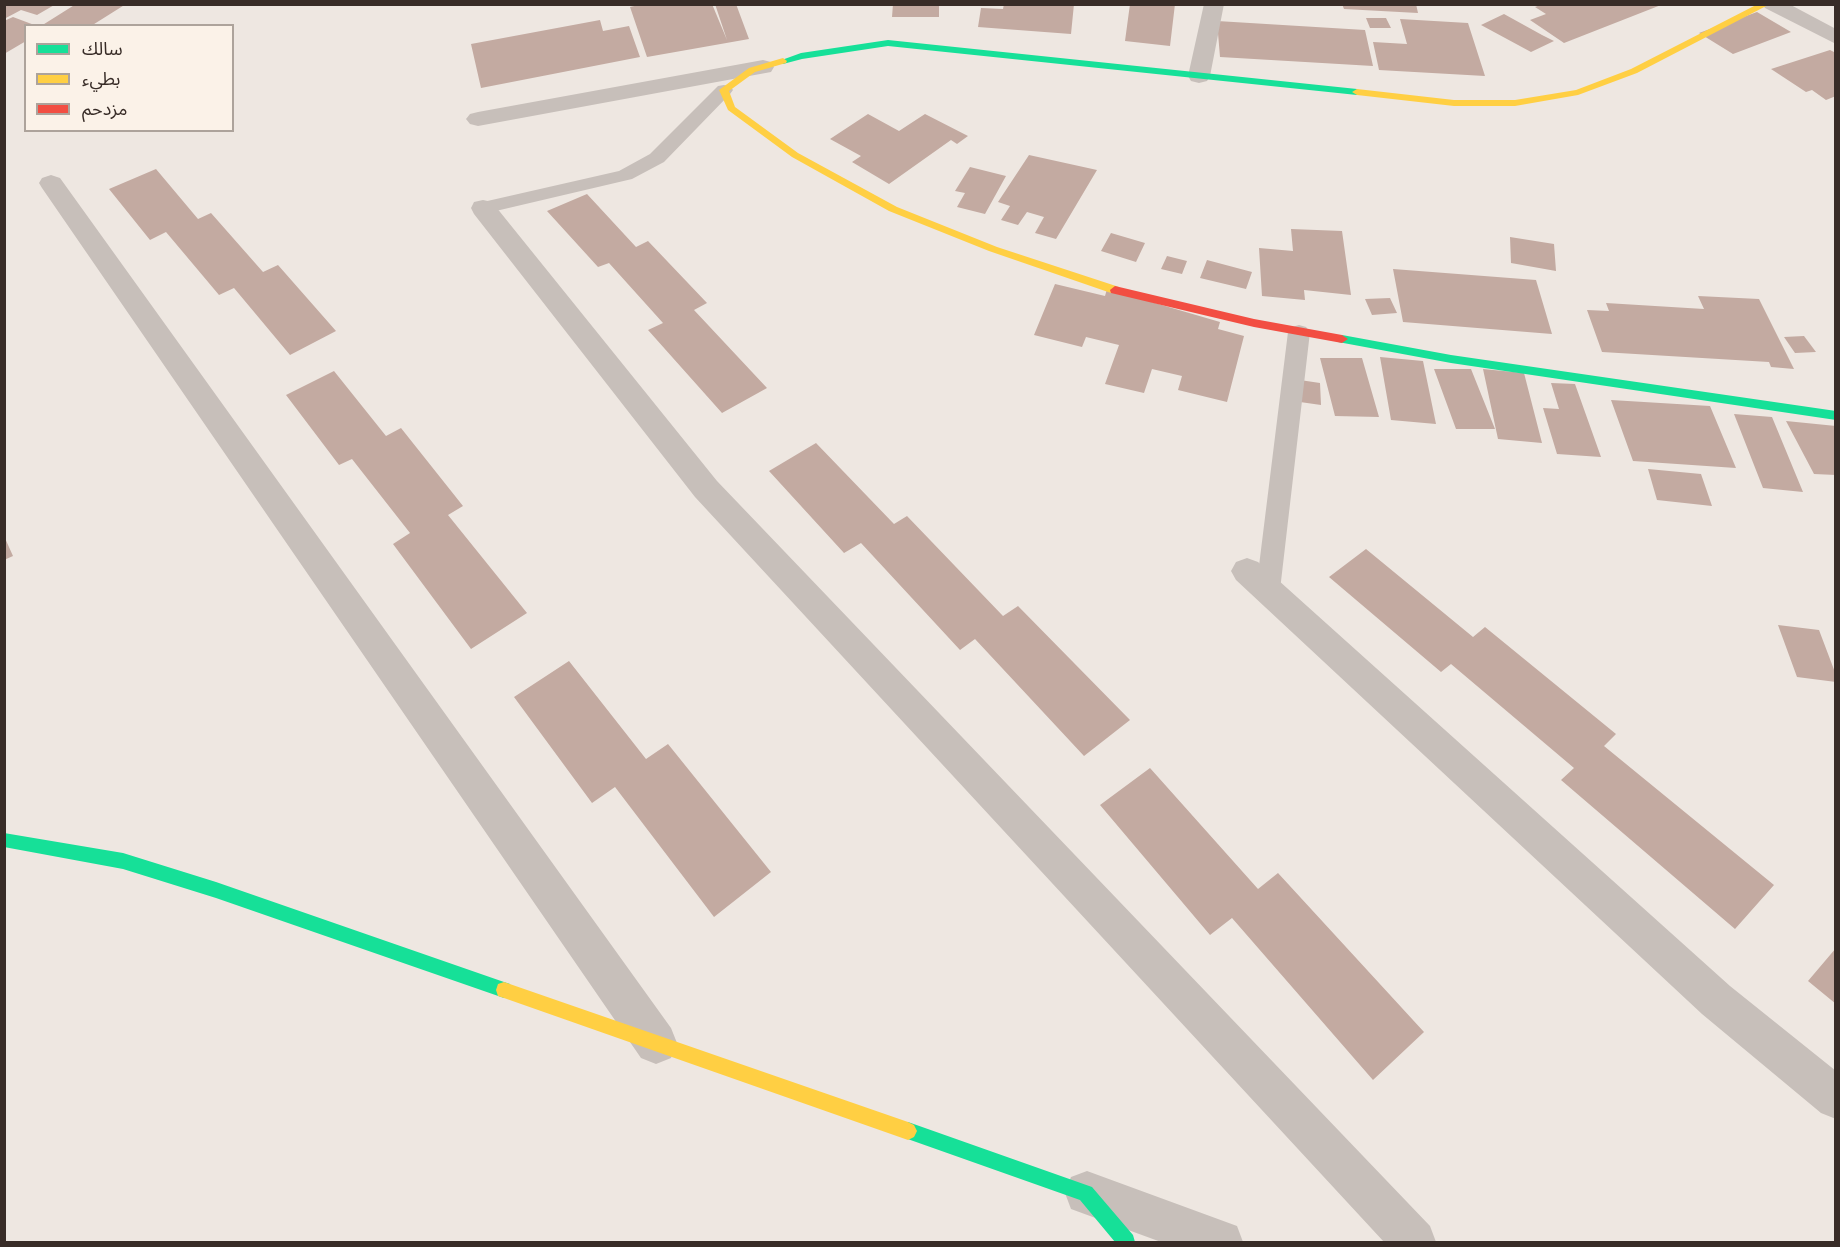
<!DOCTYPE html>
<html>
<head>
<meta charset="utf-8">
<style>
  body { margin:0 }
  #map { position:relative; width:1840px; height:1247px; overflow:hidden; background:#eee7e1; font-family:"Public Sans","Noto Sans Arabic",sans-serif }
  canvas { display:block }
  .frame { position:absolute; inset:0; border:6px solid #382c27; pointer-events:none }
  .legend { position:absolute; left:24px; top:24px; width:210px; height:108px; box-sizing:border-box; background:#fbf2e8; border:2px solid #ada39b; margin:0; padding:8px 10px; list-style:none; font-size:18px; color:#382c27 }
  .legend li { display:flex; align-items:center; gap:12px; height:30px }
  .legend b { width:30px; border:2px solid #ada39b }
</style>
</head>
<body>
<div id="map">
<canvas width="1840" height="1247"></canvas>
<div class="frame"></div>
<ul class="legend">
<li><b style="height:8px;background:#16e098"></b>سالك</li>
<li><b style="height:8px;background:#ffcf43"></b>بطيء</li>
<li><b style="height:8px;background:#f24e42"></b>مزدحم</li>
</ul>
</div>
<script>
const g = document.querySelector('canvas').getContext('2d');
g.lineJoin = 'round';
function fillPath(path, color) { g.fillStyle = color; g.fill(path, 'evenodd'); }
const building = new Path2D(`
  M4,4h52l-19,11 -16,-5 -17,9z
  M76,4h50l-35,22h-50z
  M643,4h69l15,36 -12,-36h21l13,35 -102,18 -17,-50z
  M893,4h46v13h-47z
  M1004,4h70l-3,30 -93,-7 3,-19 22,1z
  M1130,4h45l-5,42 -45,-5z
  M1342,4h74l2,9 -74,-4z
  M1543,4h118v1l-97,38 -34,-23 16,-6 -11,-7z
  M1757,12l34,20 -58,22 -34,-21z
  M1504,14l38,21 12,6 -23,11 -50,-27z
  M13,17l24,9h-11v15l-22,13v-33z
  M1366,18h20l5,10h-21z
  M1400,19l68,4 17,53 -106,-6 -6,-28 34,2z
  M600,20l3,11 26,-5 11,31 -159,31 -10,-44z
  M1217,21l148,9 8,36 -153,-9z
  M1830,50l6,3v43l-10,4 -14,-10 -6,2 -35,-23z
  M868,114l31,17 26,-17 43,22 -11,8 -6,-4 -62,44 -37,-22 9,-6 -31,-17z
  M1029,155l68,15 -41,69 -21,-6 9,-16 -17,-5 -9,13 -17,-5 9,-14 -12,-4z
  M970,167l36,9 -21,38 -28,-7 8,-14 -10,-2z
  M156,169l42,50 13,-6 52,59 15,-7 58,66 -46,24 -56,-67 -15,7 -53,-63 -16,8 -41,-51z
  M587,194l49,53 12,-6 59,62 -13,7 73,78 -45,25 -74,-83 15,-7 -54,-60 -11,4 -51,-56z
  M1291,229l51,2 9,64 -47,-5 1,10 -43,-4 -3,-48 34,3z
  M1111,233l34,10 -9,19 -35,-11z
  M1510,237l44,7 2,27 -45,-8z
  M1167,256l20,5 -5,13 -21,-5z
  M1207,260l45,12 -6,17 -46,-11z
  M1393,269l143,11 16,54 -149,-12z
  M1055,284l50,12 2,-7 113,33 -2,7 26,7 -17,66 -49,-12 4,-14 -30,-7 -8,24 -39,-9 14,-39 -33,-8 -4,10 -48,-12z
  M1698,296l61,3 35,70 -23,-2 -2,-5 -167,-10 -15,-42 22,1 -3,-8 98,6z
  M1390,298l7,15 -25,2 -7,-16z
  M1804,336l12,16 -21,1 -11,-16z
  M1380,357l43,4 13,63 -45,-4z
  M1320,358h42l17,59 -44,-1z
  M1434,369h37l24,60h-39z
  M1483,369l41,4 18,70 -44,-4z
  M334,371l52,65 15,-8 62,78 -15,9 79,98 -56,36 -78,-105 17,-11 -58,-74 -13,6 -53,-70z
  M1293,379l27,4 1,22 -28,-4z
  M1551,383l24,1 26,73 -44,-3 -14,-46 16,1z
  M1611,400l99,6 26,62 -103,-7z
  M1734,414l38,3 31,75 -40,-4z
  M1786,421l50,5v49l-22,-1z
  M816,443l78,81 13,-8 96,100 15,-10 112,114 -46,36 -109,-117 -15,11 -99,-107 -17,10 -75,-82z
  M1648,469l53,5 11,32 -55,-6z
  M4,536l9,20 -9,4z
  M1366,549l107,88 12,-10 131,107 -12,12 170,139 -39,44 -174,-149 13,-12 -123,-104 -10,8 -112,-95z
  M1778,625l41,5 17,45v7l-39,-5z
  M569,661l77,98 22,-15 103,128 -57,45 -99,-130 -23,16 -78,-106z
  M1150,768l108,121 20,-16 146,159 -51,48 -141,-162 -22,17 -110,-130z
  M1836,948v56l-28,-23z`);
const lane = new Path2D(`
  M724,85l6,1 3,4 -3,4 -66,68 -32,17 -149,35 -7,-2 -3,-4 3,-4 7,-2 136,-31 31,-17 68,-68z
  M1299,325l7,2 4,5 -30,258 -3,7 -9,3 -9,-3 -3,-7 32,-258 4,-5z`);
const street = new Path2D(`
  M1204,4h20l-14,72 -3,5 -8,2 -8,-2 -3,-5z
  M1762,4h27l47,25v15l-71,-36z
  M763,60l8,2 3,5 -3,5 -293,54 -8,-2 -4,-5 4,-5 8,-2z
  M51,175l9,3 611,850 6,15 -6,15 -15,6 -15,-6 -599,-870 -3,-5 3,-5z
  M483,200l9,2 225,279 713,745 6,16h-52l-689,-745 -221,-283 -3,-6 3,-6z
  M1247,558l11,4 472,424 106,85v48l-15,-6 -119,-99 -466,-434 -5,-9 5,-9z
  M1087,1171l150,55 6,16h-82l-90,-33 -6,-16 6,-16z`);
const fast = new Path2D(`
  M888,40l469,49 5,3 -5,3 -469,-49 -86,13 -19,5 -4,-3 22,-8z
  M1342,335l109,20 385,56v9l-385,-57 -113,-21v-6z
  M4,833l119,20 93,29 288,100 6,2 2,6 -2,6 -6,2 -288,-100 -93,-29 -119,-22z
  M908,1122l184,65 41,48 2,7h-20l-35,-42 -178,-63 -3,-6 3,-6z`);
const slow = new Path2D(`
  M1758,4h12l-133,69 -59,22 -63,11h-61l-97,-11 -5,-3 5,-3 97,11h61l61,-10 55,-21z
  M783,58l4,3 -1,2 -31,9 -26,19 6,16 63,46 99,54 100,40 122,40v6h-8l-122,-42 -100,-40 -97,-54 -64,-47 -9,-20 30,-22z
  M504,982l404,140 6,3 3,6 -3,6 -6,3 -404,-142 -6,-2 -2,-6 2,-6z`);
const jam = new Path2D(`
  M1115,286l139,33 88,16 6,4 -6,4 -88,-16 -143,-34 -1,-3z`);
fillPath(building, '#c3aaa1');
fillPath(lane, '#c7bfba');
fillPath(street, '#c7bfba');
fillPath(fast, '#16e098');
fillPath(slow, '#ffcf43');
fillPath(jam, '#f24e42');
</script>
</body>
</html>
